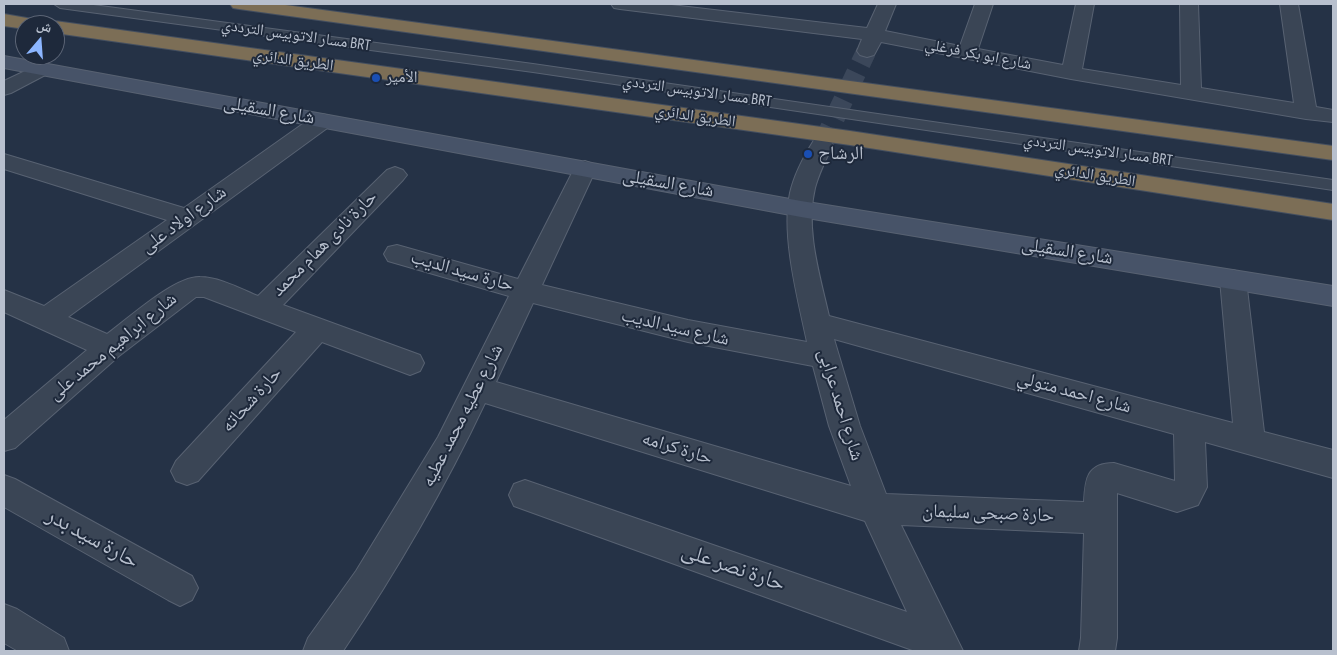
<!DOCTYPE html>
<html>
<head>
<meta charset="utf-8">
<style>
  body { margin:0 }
  #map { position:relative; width:1337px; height:655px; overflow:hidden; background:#253246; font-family:"Sofia Sans Condensed","Noto Naskh Arabic",sans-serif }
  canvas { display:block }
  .frame { position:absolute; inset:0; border:5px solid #b8c0ce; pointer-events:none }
  .north { position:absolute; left:15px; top:15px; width:50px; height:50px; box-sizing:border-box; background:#1e293b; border:1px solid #5c6576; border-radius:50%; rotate:18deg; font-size:14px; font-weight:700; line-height:20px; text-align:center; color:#b8c0ce }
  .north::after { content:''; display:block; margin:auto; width:18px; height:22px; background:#8cb6ff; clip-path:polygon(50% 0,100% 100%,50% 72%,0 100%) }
</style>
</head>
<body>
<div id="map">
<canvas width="1337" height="655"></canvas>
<div class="frame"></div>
<div class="north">ش</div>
</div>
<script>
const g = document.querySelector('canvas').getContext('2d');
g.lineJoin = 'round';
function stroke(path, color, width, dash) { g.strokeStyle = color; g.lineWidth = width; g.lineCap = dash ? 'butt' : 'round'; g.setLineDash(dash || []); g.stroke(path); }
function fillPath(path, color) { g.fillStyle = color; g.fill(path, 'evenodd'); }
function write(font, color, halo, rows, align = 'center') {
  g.font = font + ' "Sofia Sans Condensed","Noto Naskh Arabic",sans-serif'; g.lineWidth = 4; g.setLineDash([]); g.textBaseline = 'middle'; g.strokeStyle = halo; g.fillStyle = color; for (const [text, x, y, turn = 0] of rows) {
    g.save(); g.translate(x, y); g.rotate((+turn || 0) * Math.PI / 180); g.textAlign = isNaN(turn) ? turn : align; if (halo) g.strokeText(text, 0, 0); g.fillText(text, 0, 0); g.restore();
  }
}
const streetTunnel = new Path2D(`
  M822,145l44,-93`);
const lane = new Path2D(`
  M54,4h32l447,60 800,116v10l-800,-118 -473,-64z`);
const street = new Path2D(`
  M611,4h52l204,24 11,-24h18l-11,27 75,15 15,-42h18l-15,45 85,16 13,-61h18l-12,65 99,16 -1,-81h18l3,84 93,15 -14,-99h18l18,103 17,3v12l-27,-3 -235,-40 -190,-37 -7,13 -7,2 -7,-2 -3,-4 5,-12 -242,-30 -6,-1z
  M42,63l7,2 3,4 -3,4 -38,20 -7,2v-14z
  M322,114l8,2 3,5 -3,5 -262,191 39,17c21,-15 67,-58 93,-57 19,0 41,12 58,19l129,-126 8,-3 8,3 4,5 -4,5 -120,125 137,50 4,8 -4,8 -10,4 -88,-33 -124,139 -11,4 -11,-4 -5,-10 5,-10 120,-129 -92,-35h-8l-77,59 -104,92 -11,3v-31l83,-70 -83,-38v-22l40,16 123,-86 -163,-51v-15l180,54 130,-92z
  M822,138l8,2 3,5c-7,14 -14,28 -18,43 -10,41 5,88 14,128l404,107 -13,-143 4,-7 9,-3 9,3 4,7 18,152 69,18v28l-128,-36 2,45 -9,18 -21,7 -60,-19v145l-2,13h-36l2,-13 3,-105 -183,-8 62,126h-48l-401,-145 -5,-11 5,-11 11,-4 382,132 -42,-91 -380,-118c-41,87 -89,169 -142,248h-40l5,-13 48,-67 82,-134 71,-141 -121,-35 -4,-7 4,-7 9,-2 121,34 56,-110 3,-5 8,-3 8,3 3,5 -54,116 146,35 119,22c-9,-43 -26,-106 -17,-149 4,-18 14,-37 24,-53zM533,303l155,39 125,24 16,60 22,60 -355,-104zM834,339l340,95 1,47 -61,-18c-27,0 -29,16 -30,39l-198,-8 -26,-68z
  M4,475l11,4 177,97 6,12 -6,12 -12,6 -12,-6 -164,-93z
  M4,604l13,5 47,29 5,13h-51l-14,-8z`);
const secondary = new Path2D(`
  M4,56l797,145 532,85v20l-532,-89 -797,-149z`);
const highway = new Path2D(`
  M230,4h48l1055,142v14l-1094,-151 -6,-1z
  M4,14l40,7 2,4h-21v4l-21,-3z
  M55,21l795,110 483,73v16l-483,-75 -795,-112v-8h-8z`);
const markers = [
  [376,78,5,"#1a4fb4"],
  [808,154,5,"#1a4fb4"]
];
const farStreetnames = [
  ["مسار الاتوبيس الترددي BRT",296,36,8],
  ["شارع ابو بكر فرغلي",978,55,11],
  ["الطريق الدائري",293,61,8],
  ["مسار الاتوبيس الترددي BRT",697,92,8],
  ["الطريق الدائري",695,117,8],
  ["مسار الاتوبيس الترددي BRT",1098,151,8],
  ["الطريق الدائري",1095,176,9]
];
const farPoinames = [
  ["الأمير",386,78]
];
const streetNames = [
  ["شارع السقيلى",269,111,10],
  ["شارع السقيلى",668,184,10],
  ["شارع اولاد على",184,220,-36],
  ["حارة نادى همام محمد",325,244,-45],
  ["شارع السقيلى",1067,252,9],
  ["حارة سيد الديب",462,272,16],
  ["شارع سيد الديب",675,328,13],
  ["شارع ابراهيم محمد على",113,347,-39],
  ["شارع احمد متولي",1074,393,15],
  ["حارة شحاته",252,400,-48],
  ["شارع احمد عرابى",840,405,73],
  ["شارع عطيه محمد عطيه",463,416,-63],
  ["حارة كرامه",677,449,17],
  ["حارة صبحى سليمان",988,514,2]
];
const poiNames = [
  ["الرشاح",818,154]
];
const nearStreetnames = [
  ["حارة سيد بدر",92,539,29],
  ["حارة نصر على",733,568,19]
];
stroke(streetTunnel, '#3b475a', 20, [20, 10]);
stroke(lane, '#586272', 2);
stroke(street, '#586272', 2);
stroke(secondary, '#586272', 2);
stroke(highway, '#444f60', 2);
fillPath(lane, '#3a4555');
fillPath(street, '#3a4555');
fillPath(secondary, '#475368');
fillPath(highway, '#7c6e56');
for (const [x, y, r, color] of markers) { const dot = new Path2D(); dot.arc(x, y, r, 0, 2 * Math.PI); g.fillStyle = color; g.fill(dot); stroke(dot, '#1e293b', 2); }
write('16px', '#b8c0ce', '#1e293b', farStreetnames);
write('16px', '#b8c0ce', '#1e293b', farPoinames, 'left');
write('19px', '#b8c0ce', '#1e293b', streetNames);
write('19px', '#b8c0ce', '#1e293b', poiNames, 'left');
write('22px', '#b8c0ce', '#1e293b', nearStreetnames);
</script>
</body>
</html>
